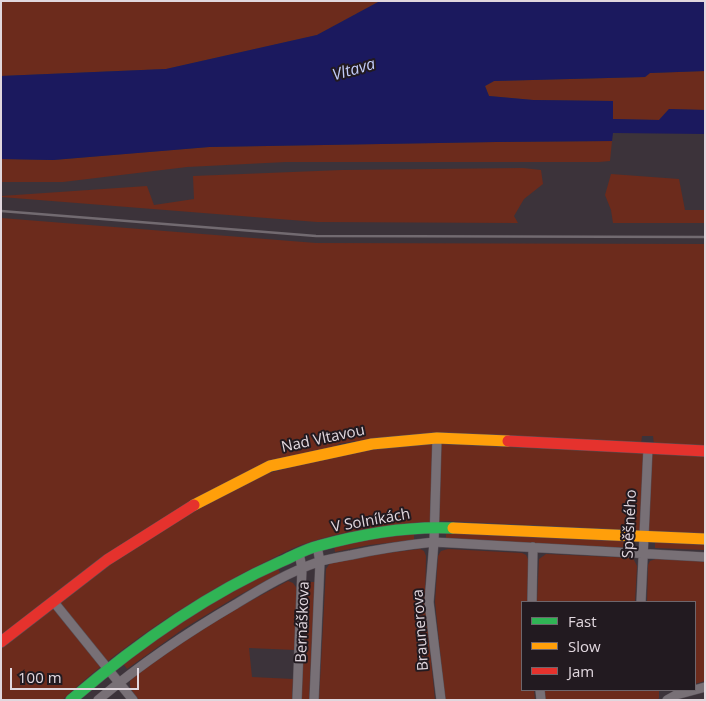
<!DOCTYPE html>
<html>
<head>
<meta charset="utf-8">
<style>
  body { margin:0 }
  #map { position:relative; width:706px; height:701px; overflow:hidden; background:#3c333a; font-family:"Open Sans",sans-serif }
  canvas { display:block }
  .frame { position:absolute; inset:0; border:2px solid #e1d7de; pointer-events:none }
  .legend { position:absolute; left:521px; top:601px; width:175px; height:90px; box-sizing:border-box; background:#221a20; border:1px solid #6e666c; margin:0; padding:6px 9px; list-style:none; font-size:15px; color:#e1d7de }
  .legend li { display:flex; align-items:center; gap:10px; height:25px }
  .legend b { width:25px; border:1px solid #6e666c }
  .scale { position:absolute; left:10px; top:668px; width:129px; height:22px; box-sizing:border-box; border:2px solid #e1d7de; border-top:0; padding-left:6px; font-size:15px; line-height:18px; white-space:nowrap; color:#e1d7de; -webkit-text-stroke:4px #221a20; paint-order:stroke }
</style>
</head>
<body>
<div id="map">
<canvas width="706" height="701"></canvas>
<div class="frame"></div>
<ul class="legend">
<li><b style="height:6px;background:#30b455"></b>Fast</li>
<li><b style="height:6px;background:#ff9f0a"></b>Slow</li>
<li><b style="height:6px;background:#e5322d"></b>Jam</li>
</ul>
<div class="scale">100 m</div>
</div>
<script>
const g = document.querySelector('canvas').getContext('2d');
g.lineJoin = 'round';
function fillPath(path, color) { g.fillStyle = color; g.fill(path, 'evenodd'); }
function stroke(path, color, width, dash) { g.strokeStyle = color; g.lineWidth = width; g.lineCap = dash ? 'butt' : 'round'; g.setLineDash(dash || []); g.stroke(path); }
function write(font, color, halo, rows, align = 'center') {
  g.font = font + ' "Open Sans",sans-serif'; g.lineWidth = 4; g.setLineDash([]); g.textBaseline = 'middle'; g.strokeStyle = halo; g.fillStyle = color; for (const [text, x, y, turn = 0] of rows) {
    g.save(); g.translate(x, y); g.rotate((+turn || 0) * Math.PI / 180); g.textAlign = isNaN(turn) ? turn : align; if (halo) g.strokeText(text, 0, 0); g.fillText(text, 0, 0); g.restore();
  }
}
const green = new Path2D(`
  M1,1h379l-63,34 -151,34 -165,7z
  M705,71v39l-36,-1 -10,11 -46,-1v-18l-80,-1 -44,-4 -4,-10 9,-5 151,-4 5,-4z
  M612,141l-2,20 -11,1h-313l-99,5 -124,15h-62v-23l52,1 156,-13 286,-5z
  M523,168l18,2 2,14 -19,15 -10,17 4,7 -201,-1 -316,-25v-1l146,-10 7,19 40,-6 -1,-23 149,-6z
  M611,174l68,5 6,31h20v13h-92l-2,-13 -6,-15z
  M1,218l315,25 389,1v205l-40,-2 -11,-3 -1,-8h-11l-1,8 -9,-1 -2,3 -53,-5 -3,2 -62,-3 -3,-2 -20,-2 -4,3 -30,-1 -2,-3 -31,-1 -2,3 -60,6 -5,-2 -17,3 -3,4 -56,15 -6,-1 -19,7 15,4 52,-14 54,-10 49,-6 281,13v78l-258,-13c-50,2 -100,8 -146,24 -18,7 -35,17 -52,25 -67,35 -131,79 -187,130h-61z
  M414,532v8l-45,5 -34,7 -1,-7z
  M446,532l183,7 -1,9 -182,-9z
  M655,540l50,3v7l-50,-2z
  M420,549l4,2 2,5 -1,46 10,98h-116l7,-131 4,-6 49,-9z
  M448,549l74,4 4,2 3,6 -2,41h-5v88h12l1,10h-90l-10,-98 3,-46 3,-5z
  M546,554l87,4 4,8 -2,36h-98l2,-43z
  M656,559l49,2v120l-10,3v-82h-48l1,-37 2,-4z
  M277,566l3,7 -46,25 -51,31 -56,40 -5,-7 57,-40z
  M288,581l5,2 5,7 -3,60 -46,-2 3,29 41,2 -1,21h-153c-5,-7 -12,-13 -8,-22l78,-55z
  M306,582h9l-6,118h-8z
  M544,690h115v8l-2,2h-112z`);
const water = new Path2D(`
  M380,1h325v70l-55,2 -5,4 -151,4 -9,5 4,10 44,4 80,1v18l46,1 10,-11 36,1v24l-92,-1 -1,8 -117,1 -286,5 -156,13 -52,-1v-83l165,-7 151,-34z`);
const street = new Path2D(`
  M437,438l-3,104 -5,60 12,98
  M53,601l80,99
  M532,602l1,-55
  M641,602l7,-154
  M540,690l1,10
  M98,700c43,-36 90,-68 138,-96 26,-16 53,-32 82,-42 10,-3 22,-5 33,-7 28,-6 55,-10 83,-13l271,15
  M297,700l5,-132 -3,-15
  M314,700l6,-138 -3,-16
  M667,700l9,-5 29,-8`);
const fast = new Path2D(`
  M71,700c63,-54 132,-104 209,-138 12,-5 25,-13 38,-16 43,-12 91,-20 135,-18`);
const slow = new Path2D(`
  M194,505l76,-39 102,-22 65,-6 71,3
  M453,528l252,11`);
const jam = new Path2D(`
  M508,441l197,10
  M1,642l106,-82 87,-55`);
const rail = new Path2D(`
  M1,211l315,25 389,1`);
const streetNames = [
  ["Nad Vltavou",323,439,-12],
  ["V Solníkách",371,521,-10],
  ["Spěšného",630,524,-87],
  ["Bernáškova",303,622,-88],
  ["Braunerova",421,630,-94]
];
const waterNames = [
  ["Vltava",354,70,-16]
];
fillPath(green, '#6c2b1c');
fillPath(water, '#1b195e');
stroke(street, '#585057', 10);
stroke(fast, '#585057', 12);
stroke(slow, '#585057', 12);
stroke(jam, '#585057', 12);
stroke(street, '#787076', 9);
stroke(fast, '#30b455', 11);
stroke(slow, '#ff9f0a', 11);
stroke(jam, '#e5322d', 11);
stroke(rail, '#726a70', 2.5);
write('15px', '#e1d7de', '#221a20', streetNames);
write('italic 16px', '#c2ccf9', '#221a20', waterNames);
</script>
</body>
</html>
